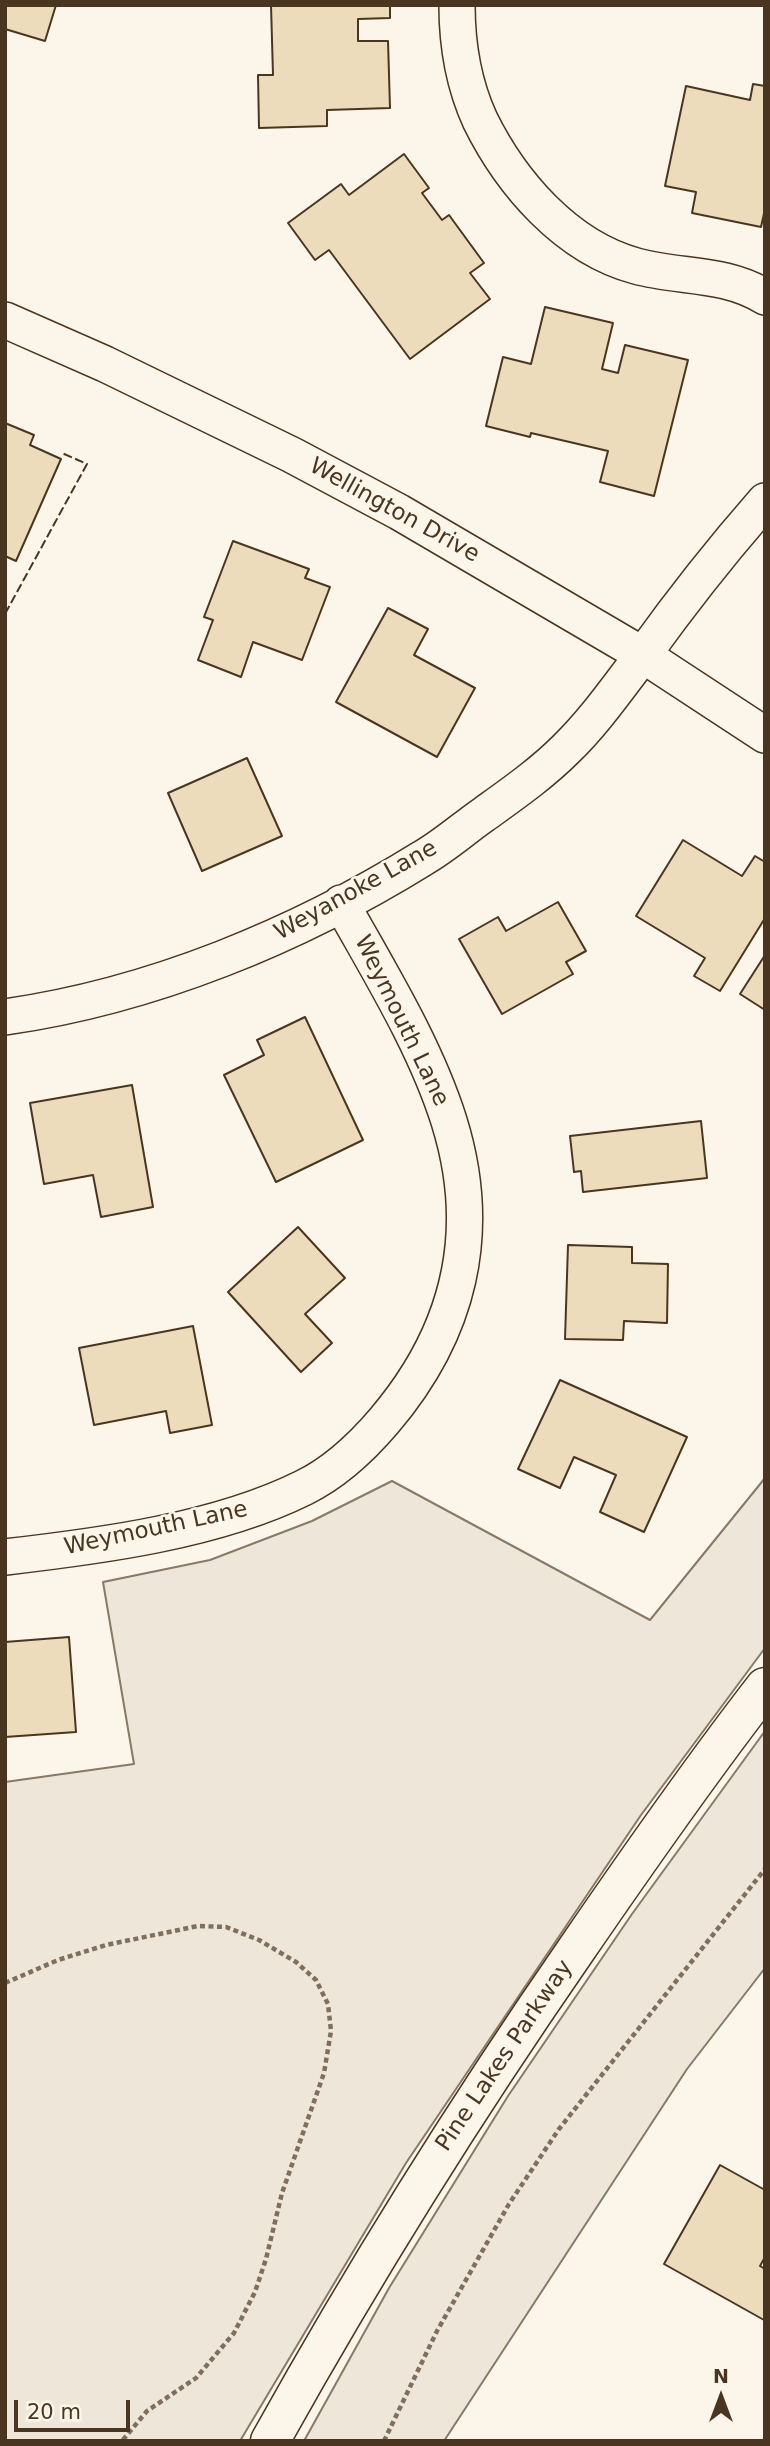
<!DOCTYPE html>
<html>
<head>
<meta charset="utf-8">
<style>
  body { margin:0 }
  #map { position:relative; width:770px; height:2446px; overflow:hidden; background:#fbf6e9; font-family:"DejaVu Sans",sans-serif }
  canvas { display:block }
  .frame { position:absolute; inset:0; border:7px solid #4a3520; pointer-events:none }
  .north { position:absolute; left:686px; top:2362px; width:70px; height:70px; -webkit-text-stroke:5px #fbf6e9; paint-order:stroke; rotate:0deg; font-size:19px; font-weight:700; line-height:28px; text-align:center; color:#4a3520 }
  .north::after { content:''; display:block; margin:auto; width:24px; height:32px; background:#4a3520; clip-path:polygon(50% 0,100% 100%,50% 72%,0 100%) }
  .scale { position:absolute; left:14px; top:2400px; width:116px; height:32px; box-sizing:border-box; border:4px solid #4a3520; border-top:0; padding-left:9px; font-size:21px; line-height:24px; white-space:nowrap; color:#4a3520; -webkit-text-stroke:5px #fbf6e9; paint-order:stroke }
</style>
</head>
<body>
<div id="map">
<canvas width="770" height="2446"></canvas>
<div class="frame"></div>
<div class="north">N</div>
<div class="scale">20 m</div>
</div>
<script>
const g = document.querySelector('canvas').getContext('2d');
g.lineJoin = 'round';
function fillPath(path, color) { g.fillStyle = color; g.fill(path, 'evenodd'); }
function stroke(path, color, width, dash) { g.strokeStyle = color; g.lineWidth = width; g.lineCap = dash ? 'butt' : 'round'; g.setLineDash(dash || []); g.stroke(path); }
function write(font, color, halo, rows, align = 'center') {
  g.font = font + ' "DejaVu Sans",sans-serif'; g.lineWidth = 5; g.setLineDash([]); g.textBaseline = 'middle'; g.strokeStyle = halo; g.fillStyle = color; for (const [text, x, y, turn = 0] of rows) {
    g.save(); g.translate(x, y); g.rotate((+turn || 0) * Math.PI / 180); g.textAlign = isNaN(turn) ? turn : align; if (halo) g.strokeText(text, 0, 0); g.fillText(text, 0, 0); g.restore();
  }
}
const green = new Path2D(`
  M765,1478v170l-124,167 -235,348 -166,278h-235v-659l129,-18 -31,-182 107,-22 102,-39 80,-40 258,139z
  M765,1731v237l-78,101 -243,372h-140l85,-153 119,-192 124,-182z`);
const building = new Path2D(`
  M5,5h51l-11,36 -40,-12z
  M271,5h119v13l-32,1v22h30l2,67 -63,2v16l-68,2 -1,-53h15z
  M753,84l12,2v123l-4,18 -69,-14 4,-21 -31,-6 21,-100 64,14z
  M404,154l25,34 -7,5 20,27 7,-5 35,48 -14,10 20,26 -80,60 -81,-109 -14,10 -27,-37 53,-39 8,11z
  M545,307l68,16 -11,46 16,4 7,-28 63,15 -34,136 -54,-14 8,-31 -77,-18 -1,4 -44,-11 17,-69 28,7z
  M5,423l29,12 -4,10 31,14 -45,102 -11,-5z
  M233,541l76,28 -4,9 25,9 -28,73 -49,-18 -12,35 -43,-17 15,-40 -9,-3z
  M388,608l40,21 -14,26 61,33 -38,69 -101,-55z
  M247,758l35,78 -80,35 -34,-78z
  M683,840l59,36 13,-20 10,6v56l-45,73 -26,-15 11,-18 -69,-42z
  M558,902l28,49 -20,11 7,12 -71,40 -43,-75 39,-22 8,14z
  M765,955v55l-25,-16z
  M305,1017l58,123 -87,42 -52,-107 40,-20 -7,-15z
  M132,1085l21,122 -52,10 -8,-42 -49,9 -14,-81z
  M701,1121l6,57 -124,14 -2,-21 -7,1 -4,-36z
  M298,1227l47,51 -40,36 27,29 -31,29 -73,-80z
  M568,1245l64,2v16l36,1 -1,59 -43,-2 -1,19 -58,-1z
  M193,1326l19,99 -42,8 -4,-22 -72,14 -15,-77z
  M560,1380l127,57 -43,95 -44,-20 16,-37 -42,-18 -14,31 -42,-19z
  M69,1637l7,95 -71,5v-95z
  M720,2165l45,25v67l-5,9 5,3 -1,51 -100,-56z`);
const path = new Path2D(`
  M5,1983l53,-23 48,-15 92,-19 28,1 33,13 37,22 20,18 12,24 3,27 -7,42 -42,120 -16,66 -11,33 -21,41 -38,45 -49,33 -25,30
  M384,2441l53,-110 72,-127 50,-75 206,-260`);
const street = new Path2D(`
  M457,5c0,39 7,80 23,115 31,63 86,127 156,146 43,12 89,6 129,31
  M5,320l100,44 187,91 107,57 244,143 122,80
  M5,1017c147,-21 292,-81 418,-159 21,-12 40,-29 60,-43 29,-21 58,-41 83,-66 29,-28 52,-62 77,-94 38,-53 79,-105 122,-154
  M5,1557c96,-11 211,-26 298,-69 31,-15 58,-40 81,-67 75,-88 100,-188 65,-300 -24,-76 -69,-148 -108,-218`);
const secondary = new Path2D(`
  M270,2441c94,-169 196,-332 306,-491 61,-89 123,-178 189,-263`);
const fence = new Path2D(`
  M5,614l82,-150 -25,-11`);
const streetNames = [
  ["Wellington Drive",394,511,29],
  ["Weyanoke Lane",356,891,-29],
  ["Weymouth Lane",401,1021,64],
  ["Weymouth Lane",156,1529,-12],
  ["Pine Lakes Parkway",505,2056,-56]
];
fillPath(green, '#ede6d9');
stroke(green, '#887966', 2);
fillPath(building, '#ecdcbc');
stroke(building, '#4a3520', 2);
stroke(street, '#4a3520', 38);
stroke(secondary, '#4a3520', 41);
stroke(path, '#7f6f5c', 4.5, [5, 3.5]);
stroke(street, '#fbf6e9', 35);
stroke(secondary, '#fbf6e9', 38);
stroke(fence, '#4a3520', 2, [9, 3.5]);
write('23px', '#4a3520', '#fbf6e9', streetNames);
</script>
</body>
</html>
